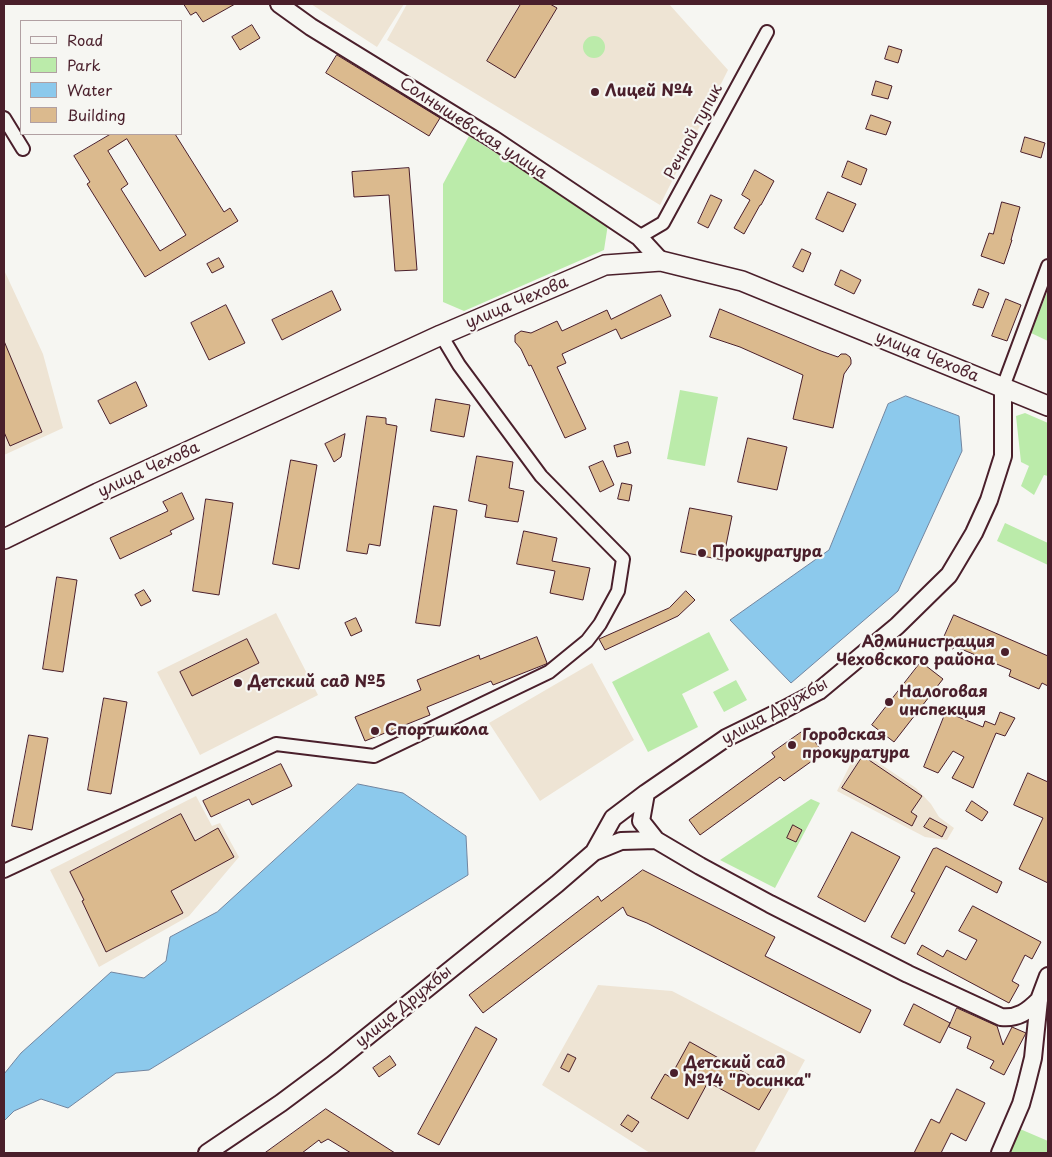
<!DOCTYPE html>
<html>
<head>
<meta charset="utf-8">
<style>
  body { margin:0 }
  #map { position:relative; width:1052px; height:1157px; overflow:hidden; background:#f6f6f2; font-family:"Playpen Sans",sans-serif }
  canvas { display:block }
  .frame { position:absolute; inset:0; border:5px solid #4a1f2b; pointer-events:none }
  .legend { position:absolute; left:20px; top:20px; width:162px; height:115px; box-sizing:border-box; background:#f6f6f2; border:1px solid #b1a0a2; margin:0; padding:6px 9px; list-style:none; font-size:15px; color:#4a1f2b }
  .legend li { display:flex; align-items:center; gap:10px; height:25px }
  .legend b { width:25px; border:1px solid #b1a0a2 }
</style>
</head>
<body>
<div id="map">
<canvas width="1052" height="1157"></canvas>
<div class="frame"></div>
<ul class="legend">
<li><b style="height:6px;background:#f6f6f2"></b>Road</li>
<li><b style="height:14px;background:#bbebaa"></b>Park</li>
<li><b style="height:14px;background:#8cc9ec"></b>Water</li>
<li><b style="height:14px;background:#dbba8e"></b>Building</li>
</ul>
</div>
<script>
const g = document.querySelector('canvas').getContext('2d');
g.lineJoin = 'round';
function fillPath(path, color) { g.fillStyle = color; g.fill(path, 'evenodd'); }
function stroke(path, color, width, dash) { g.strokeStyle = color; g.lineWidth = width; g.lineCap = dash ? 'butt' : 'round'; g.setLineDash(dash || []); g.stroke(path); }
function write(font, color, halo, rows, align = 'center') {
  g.font = font + ' "Playpen Sans",sans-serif'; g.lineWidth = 4.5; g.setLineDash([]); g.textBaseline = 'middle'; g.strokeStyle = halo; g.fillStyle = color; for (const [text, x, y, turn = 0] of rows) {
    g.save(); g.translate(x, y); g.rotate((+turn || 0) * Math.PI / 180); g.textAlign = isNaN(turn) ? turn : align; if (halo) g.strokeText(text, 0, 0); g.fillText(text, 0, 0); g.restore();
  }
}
const built = new Path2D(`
  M311,4h93l-27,43z
  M407,4h262l59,66 -68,135 -273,-165z
  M4,270l39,84 20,74 -59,27z
  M276,613l42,82 -118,60 -43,-83z
  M592,663l42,77 -94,61 -51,-78z
  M858,749l58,39 15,16 8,13 15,11 -7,12 -22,-3 -88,-46z
  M196,796l16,30 8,-3 19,34 -50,59 -90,51 -49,-97z
  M598,985l74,6 133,69 -51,93h-104l-108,-68z`);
const green = new Path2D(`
  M583 47a11 11 0 1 1 22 0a11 11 0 1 1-22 0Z
  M469,136l139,88 -4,26 -140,61 -21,-9v-118z
  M1048,290v51l-17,-8z
  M680,390l38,7 -13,69 -38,-7z
  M1025,413l23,10v53l-4,-1 -10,20 -13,-9 8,-20 -8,-4 -5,-46z
  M1005,523l43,20v22l-51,-24z
  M709,632l20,38 -47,24 16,33 -50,25 -36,-70z
  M736,680l11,20 -23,12 -11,-20z
  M811,799l9,4 -45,85 -55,-28z
  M1020,1129l28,12v12h-39z`);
const water = new Path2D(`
  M906,396l53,20 3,35 -64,140 -107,92 -61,-63 99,-70 59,-146z
  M358,784l45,9 63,43 2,39 -319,195 -33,3 -48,35 -27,-9 -27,12 -10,10v-47l17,-21 90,-81 33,6 22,-17 4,-24 47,-25z`);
const building = new Path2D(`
  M184,4h51l-32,18 -7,-10 -5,3z
  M521,4h29l7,4 -42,70 -28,-17z
  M252,25l8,13 -20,12 -8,-13z
  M889,46l13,4 -4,13 -13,-4z
  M337,55l103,63 -11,18 -103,-63z
  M876,81l16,5 -4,13 -16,-4z
  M871,115l20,7 -5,13 -20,-6z
  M111,134h64l49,78 6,-4 8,13 -93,56 -58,-93 3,-2 -16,-26zM127,139l59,96 -26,16 -39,-62 7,-5 -20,-33z
  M1025,137l20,6 -4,15 -20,-6z
  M848,161l19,8 -6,16 -19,-8z
  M409,168l8,102 -22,1 -6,-76 -35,2 -2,-25z
  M755,170l19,11 -13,24h-1l-16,29 -10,-6 16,-28 -8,-5z
  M828,192l28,12 -13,28 -27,-13z
  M711,195l11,5 -14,28 -10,-5z
  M1002,202l18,5 -9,33h1l-8,24 -23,-8 8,-23 4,1z
  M802,249l9,4 -8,19 -10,-5z
  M219,258l5,9 -12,6 -5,-9z
  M841,270l20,10 -7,14 -19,-9z
  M979,289l10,4 -6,15 -10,-3z
  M332,291l9,19 -59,30 -10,-20z
  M661,295l10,21 -50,23 -5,-10 -54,25 4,9 -9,4 29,62 -21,9 -34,-73 -2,1 -8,-17 -6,-7v-7l6,-4 10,2 26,-12 5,10 45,-21 4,9z
  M1006,299l15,6 -14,36 -15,-5z
  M226,305l19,38 -36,17 -18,-37z
  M720,309l101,42 17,6 3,-3h5l4,3 1,3v4l-7,10 -11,54 -40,-9 10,-44 -63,-28 -30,-10z
  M4,341l38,91 -32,14 -6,-14z
  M136,382l11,24 -37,18 -12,-23z
  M436,399l34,6 -6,32 -33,-6z
  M367,416l19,2v6l11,2 -17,120 -11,-2 -2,10 -20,-3z
  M345,434l-4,23 -7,5 -9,-18z
  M748,438l39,9 -10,43 -39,-8z
  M628,442l3,11 -14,4 -3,-11z
  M477,456l36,6 -4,26 15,3 -6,31 -33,-5 2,-12 -18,-4z
  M291,460l26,5 -18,104 -26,-5z
  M603,461l11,24 -14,7 -11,-25z
  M622,483l10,2 -3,16 -11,-2z
  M182,493l12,26 -24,12 2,3 -52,25 -10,-21 58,-27 -5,-9z
  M206,499l27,4 -14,92 -26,-4z
  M434,506l23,4 -17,116 -24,-3z
  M690,508l42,8 -9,44 -42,-8z
  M524,531l33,7 -5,23 38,7 -7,32 -33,-7 5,-22 -38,-7z
  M57,577l20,3 -14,92 -20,-3z
  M144,590l7,11 -10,5 -6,-11z
  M686,591l9,9 -17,16 -73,34 -6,-11 70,-31z
  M954,615l94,41v30l-6,-3 -3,6 -30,-13 2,-6 -57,-24 -1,3 -12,-5z
  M356,618l6,13 -11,5 -6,-13z
  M537,637l10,26 -1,1 -53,21 -2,-4 -64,26 3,8 -65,26 -10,-24 66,-27 -4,-10 62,-25 1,4z
  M247,639l12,24 -67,33 -12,-24z
  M921,662l22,17 -49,63 -22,-17z
  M104,698l23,4 -16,92 -23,-4z
  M946,712l37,15 2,-6 10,4 5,-13 15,6 -10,18 -9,-3 -23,55 -21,-10 12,-21 -11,-6 -15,22 -14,-6z
  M806,729l17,24 -39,28 -4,-4 -80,58 -11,-15 86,-63 -3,-4z
  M29,735l19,3 -16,92 -20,-4z
  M863,756l59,40 -11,16 6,4 -5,10 -70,-38z
  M281,764l11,22 -40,19 -3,-6 -38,18 -8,-16z
  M1028,773l20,9v101l-29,-14 24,-51 -29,-13z
  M972,801l16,11 -6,9 -16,-10z
  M181,814l14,27 23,-13 16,29 -63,34 12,22 -77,39 -24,-51 2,-1 -14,-28z
  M930,818l17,9 -5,10 -18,-10z
  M793,825l9,5 -6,12 -9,-4z
  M852,832l48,25 -35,65 -47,-25z
  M937,848l65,34 -5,11 -51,-27 -41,78 -14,-7 24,-44 -4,-2 22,-42z
  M643,870l132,67 -10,19 106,54 -11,23 -213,-110 -20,-8 -4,-8 -140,106 -14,-18 129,-99 3,5z
  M973,906l68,36 -9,17 -7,-4 -13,26 7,4 -10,18 -92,-49 5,-9 21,12 4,-7 19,10 11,-20 -18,-9z
  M914,1004l36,19 -10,20 -36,-18z
  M957,1008l40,18 6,19 9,-18 14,6 -22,42 -14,-7 4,-7 -27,-13 4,-11 -22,-10z
  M476,1027l21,12 -58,106 -21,-11z
  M690,1042l82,46 -13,22 -51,-28 -20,37 -37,-21 14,-24 5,3z
  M568,1054l8,4 -7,14 -8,-4z
  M390,1056l6,9 -17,12 -6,-9z
  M957,1089l28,14 -19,38 -15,-8 -10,20h-27l17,-34 8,4z
  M326,1109l69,44h-44l-23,-14 -7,4 -2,-3 -17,13h-37z
  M628,1115l11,7 -7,10 -11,-7z`);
const minor = new Path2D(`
  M4,118l19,31
  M639,237l24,-14 104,-191
  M1003,387l45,-121
  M4,871l272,-127 98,12 175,-84 38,-31 13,-17 18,-33 5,-32 -82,-83 -82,-111 -18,-30`);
const tertiary = new Path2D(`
  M279,4l32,23 182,112 146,98 22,24
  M646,793l-5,28 15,19 44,26 70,38 138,70 93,43c17,2 27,-6 38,-17
  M594,852l27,-11 35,-1
  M207,1153l74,-50 51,-38 225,-181 37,-32 19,-34 33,-25 80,-55 57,-28 36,-19 78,-65 52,-51 25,-42 15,-33 14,-44v-69
  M1000,1153l21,-49 5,-18 7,-28 6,-58 9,-24`);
const secondary = new Path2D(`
  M4,539l94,-46 343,-158 164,-70 56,-4 81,20 306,125`);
const markers = [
  [595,92,5,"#4a1f2b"],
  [702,553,5,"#4a1f2b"],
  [1005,652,5,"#4a1f2b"],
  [238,683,5,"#4a1f2b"],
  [889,702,5,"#4a1f2b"],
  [375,731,5,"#4a1f2b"],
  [792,745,5,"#4a1f2b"],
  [674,1073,5,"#4a1f2b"]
];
const poiNames = [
  ["Лицей №4",605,92],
  ["Прокуратура",712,553],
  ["Администрация",995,643,"right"],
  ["Чеховского района",995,661,"right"],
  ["Детский сад №5",248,683],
  ["Налоговая",899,693],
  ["инспекция",899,711],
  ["Спортшкола",385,731],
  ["Городская",802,736],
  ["прокуратура",802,754],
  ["Детский сад",684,1064],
  ["№14 \"Росинка\"",684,1082]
];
const streetNames = [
  ["Солнышевская улица",473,129,33],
  ["Речной тупик",694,132,-62],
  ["улица Чехова",517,303,-23],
  ["улица Чехова",927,357,22],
  ["улица Чехова",149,470,-25],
  ["улица Дружбы",775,712,-29],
  ["улица Дружбы",404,1007,-39]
];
fillPath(built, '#eee4d4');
fillPath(green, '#bbebaa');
fillPath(water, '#8cc9ec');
stroke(water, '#72859f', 1);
fillPath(building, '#dbba8e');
stroke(building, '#4a1f2b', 1);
stroke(minor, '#4a1f2b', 16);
stroke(tertiary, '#4a1f2b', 20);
stroke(secondary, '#4a1f2b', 22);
stroke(minor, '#f6f6f2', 12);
stroke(tertiary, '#f6f6f2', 16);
stroke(secondary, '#f6f6f2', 19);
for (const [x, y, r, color] of markers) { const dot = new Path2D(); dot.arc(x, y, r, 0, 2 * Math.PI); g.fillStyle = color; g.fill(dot); stroke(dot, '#f6f6f2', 2); }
write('bold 16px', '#4a1f2b', '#f6f6f2', poiNames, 'left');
write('16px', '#4a1f2b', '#f6f6f2', streetNames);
</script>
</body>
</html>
